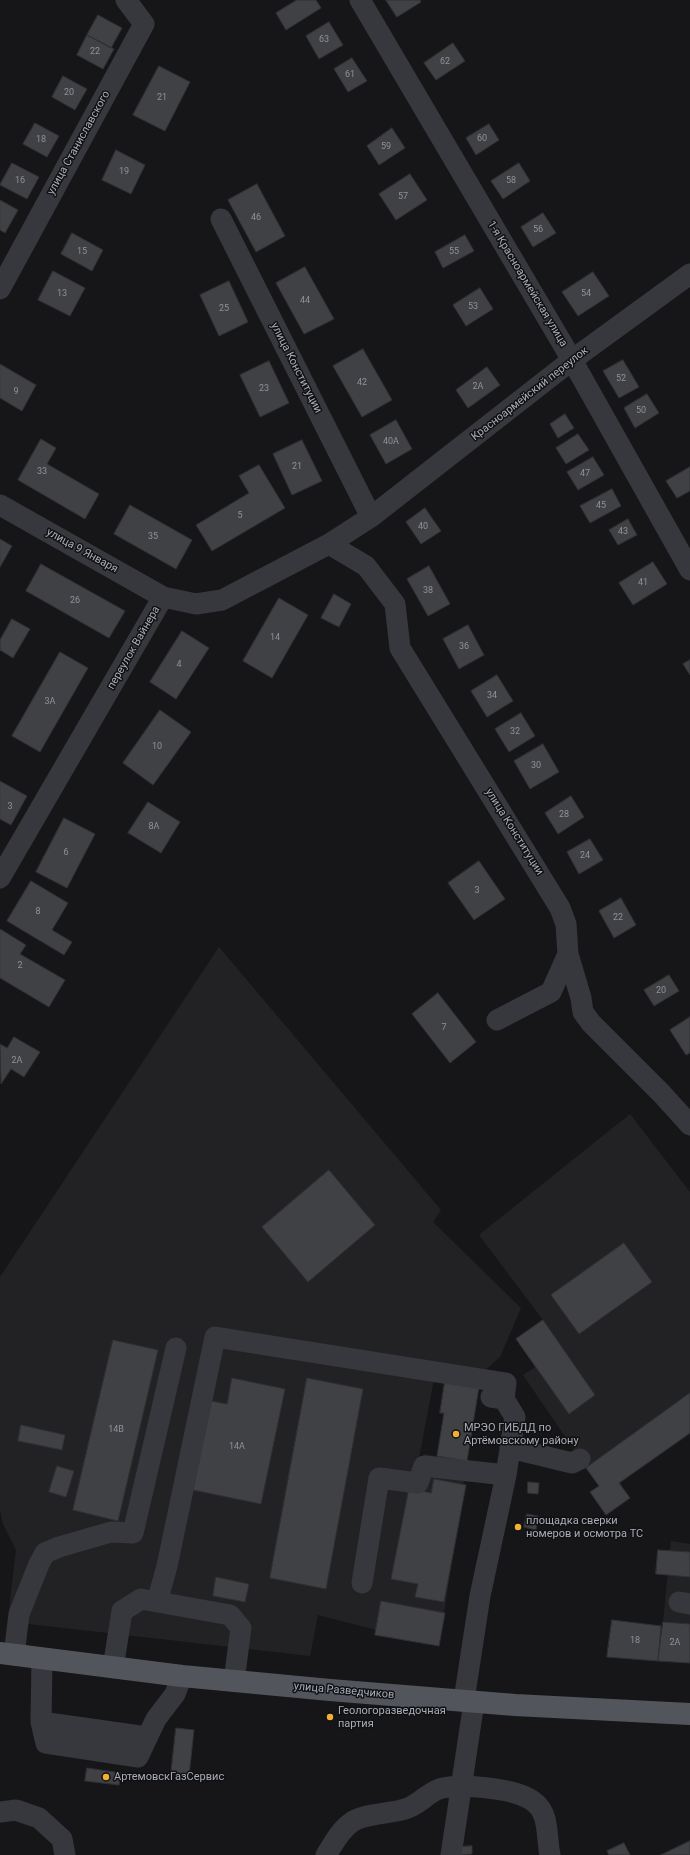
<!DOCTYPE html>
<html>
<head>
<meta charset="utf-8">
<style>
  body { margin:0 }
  canvas { display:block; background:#161618 }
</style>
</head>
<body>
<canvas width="690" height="1855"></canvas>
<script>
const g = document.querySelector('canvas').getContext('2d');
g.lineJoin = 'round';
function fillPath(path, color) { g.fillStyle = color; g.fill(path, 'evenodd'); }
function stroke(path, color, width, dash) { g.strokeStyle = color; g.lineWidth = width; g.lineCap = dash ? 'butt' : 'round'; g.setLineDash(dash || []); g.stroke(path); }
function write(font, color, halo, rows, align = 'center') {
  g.font = font + ' Roboto,sans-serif'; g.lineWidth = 3; g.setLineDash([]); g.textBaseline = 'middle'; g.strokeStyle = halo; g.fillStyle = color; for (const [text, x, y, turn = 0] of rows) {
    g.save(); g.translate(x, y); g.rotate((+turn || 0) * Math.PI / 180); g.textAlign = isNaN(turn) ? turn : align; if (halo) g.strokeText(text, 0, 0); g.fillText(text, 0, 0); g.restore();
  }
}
const built = new Path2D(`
  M219,947l222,263 -8,12 88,86 -21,49 -20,18 -44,-7 -20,106 8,-20 43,7 -28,185 -121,-31 -8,41 -281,-32 -20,-15 7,-59 -13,-26 -3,-14v-233z
  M630,1114l60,78v242l-70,49 10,15 -24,17 -16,-23 9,-6 -76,-111 12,-8 -19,-28 27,-19 -64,-85z
  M671,1541l19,3v80l-27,-2z`);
const building = new Path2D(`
  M297,0h19l5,8 -35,22 -10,-17z
  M386,0h34l1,2 -24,15z
  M98,15l24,13 -11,20 -24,-13z
  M329,22l14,23 -24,14 -13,-23z
  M87,35l27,14 -11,20 -26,-14z
  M453,43l12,18 -29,19 -12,-17z
  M352,58l15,23 -19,11 -14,-23z
  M159,66l31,16 -25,49 -32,-16z
  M63,76l24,13 -12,21 -23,-13z
  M35,123l24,13 -12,21 -24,-13z
  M489,124l10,16 -23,15 -10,-17z
  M392,128l13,20 -26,17 -12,-19z
  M116,150l29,15 -14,29 -29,-14z
  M12,163l27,14 -12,22 -27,-14z
  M519,163l11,18 -27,18 -12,-18z
  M410,174l17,26 -31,20 -17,-26z
  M257,184l28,52 -29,16 -28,-52z
  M0,200l18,10 -13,23 -5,-3z
  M543,213l13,20 -23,14 -12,-20z
  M72,233l31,17 -11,21 -31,-17z
  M465,235l9,16 -31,17 -8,-16z
  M305,267l29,52 -30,15 -28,-51z
  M53,271l32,17 -15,28 -32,-16z
  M593,272l16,24 -31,20 -16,-24z
  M229,281l19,41 -29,14 -19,-41z
  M480,288l13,21 -27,17 -13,-21z
  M363,349l29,51 -30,17 -29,-51z
  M623,360l16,27 -20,11 -16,-27z
  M269,361l20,42 -29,14 -20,-42z
  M0,364l36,21 -14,26 -22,-13z
  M487,367l13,18 -32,23 -12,-18z
  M647,394l12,19 -24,15 -11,-20z
  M565,414l9,14 -16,10 -8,-14z
  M396,420l16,29 -26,15 -16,-29z
  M578,434l11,16 -23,14 -10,-16z
  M41,439l15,9 -9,16 52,30 -14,25 -67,-39z
  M302,440l20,41 -30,14 -19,-41z
  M593,457l11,18 -26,15 -11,-18z
  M259,465l26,43 -73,43 -16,-26 53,-32 -10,-17z
  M690,467v24l-13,7 -11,-17z
  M612,489l9,17 -31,17 -10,-17z
  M130,505l62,35 -16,29 -62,-35z
  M425,508l16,23 -20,13 -15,-22z
  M628,519l9,16 -19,10 -9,-15z
  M0,539l12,7 -12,21z
  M653,562l14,22 -34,21 -14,-22z
  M41,564l84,47 -16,27 -83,-47z
  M429,566l21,38 -22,12 -21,-37z
  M334,594l17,10 -12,23 -18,-9z
  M279,598l29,17 -36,63 -29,-17z
  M12,619l18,10 -17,29 -13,-8v-10z
  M468,625l16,30 -25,14 -16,-30z
  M182,631l27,17 -33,51 -26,-17z
  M60,652l28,16 -48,84 -28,-16z
  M690,660v15l-7,-11z
  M497,675l16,26 -26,16 -16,-26z
  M160,710l31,22 -38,53 -30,-22z
  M521,713l14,23 -26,16 -14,-23z
  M543,744l16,28 -29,17 -16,-28z
  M0,781l27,15 -16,29 -11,-6z
  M571,796l13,21 -26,17 -13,-21z
  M148,802l32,20 -19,31 -33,-20z
  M64,818l31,16 -28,54 -31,-16z
  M590,839l13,21 -24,14 -12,-22z
  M479,861l26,38 -31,21 -26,-37z
  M31,881l37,22 -16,27 20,12 -8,13 -57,-34z
  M621,898l15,27 -22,13 -15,-27z
  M0,929l26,16 -6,9 45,26 -16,27 -49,-29z
  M669,975l10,16 -25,15 -10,-16z
  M438,993l38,49 -26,21 -38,-49z
  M690,1017v36l-4,2 -16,-25z
  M14,1037l26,15 -16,25 -13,-8 -10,15 -1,-40 7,4z
  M329,1170l46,55 -67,57 -46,-55z
  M624,1243l28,39 -73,52 -28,-39z
  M543,1320l52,75 -26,19 -53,-75z
  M113,1340l45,10 -40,171 -45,-11z
  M232,1378l53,11 -24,115 -68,-14 18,-89 16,3z
  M307,1378l56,11 -37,200 -56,-11z
  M445,1381l34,6 -12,74 -30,-5 7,-43h-4z
  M690,1393v40l-71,50 11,15 -24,17 -16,-23 9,-6 -13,-18z
  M21,1425l44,10 -3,15 -44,-9z
  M57,1466l17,5 -8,26 -17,-5z
  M434,1479l32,6 -22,117 -29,-5 3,-13 -27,-5 18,-91 22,5z
  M528,1482l11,1 -1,11 -10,-1z
  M527,1514l11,2 -2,14 -12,-3z
  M658,1550l32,2v25l-34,-3z
  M216,1577l33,7 -4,18 -32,-6z
  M381,1601l64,12 -6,33 -64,-11z
  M612,1620l49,6 -3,35 -51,-4z
  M663,1622l27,2v39l-32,-2z
  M176,1728l18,2 -5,46 -18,-2z
  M87,1768l34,5 -2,12 -34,-4z
  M690,1841v14h-29z
  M624,1843l6,12h-21l-2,-4z
  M472,1846v8l-15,1v-8z`);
const minor = new Path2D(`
  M360,0l212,360 118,210
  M221,219l150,298
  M0,289l144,-265 -18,-24
  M0,505l163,92
  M329,544l37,22 29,38 5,44 160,260 6,16 2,30 13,44 2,14 8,11 71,71 28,31
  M0,878l163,-281 33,7 26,-4 107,-56 42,-27 201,-157 118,-86
  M497,1020l54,-28 17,-38
  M510,1448l62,15 8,-4
  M362,1583l17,-105 39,5 6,-17 82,9
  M157,1602l10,-36 48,-229 291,46 -2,16
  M679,1602l11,2
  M14,1655l5,-41 20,-50 6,-11 14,-6 52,-15 22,1 43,-185
  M42,1659l-1,63 5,21 92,14 18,-38 19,-25 7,-18
  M113,1668l9,-57 19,-12 89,16 11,13 -7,53
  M464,1700l16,-104 26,-121 9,-58 -11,-18 -13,-2
  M41,1722l106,15
  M0,1812l16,-2 23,8 23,21 3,16
  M326,1855c8,-12 14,-25 26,-33 13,-9 41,-8 56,-14 11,-4 20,-15 31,-19 21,-6 78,-1 95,13 16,12 12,35 16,53
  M451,1855l23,-153`);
const major = new Path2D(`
  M0,1653l182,23 148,14 185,15 175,9`);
const markers = [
  [456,1434,4,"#f2b134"],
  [518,1527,4,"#f2b134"],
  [330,1717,4,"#f2b134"],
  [106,1777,4,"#f2b134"]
];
const numberNames = [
  ["63",324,40],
  ["22",95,52],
  ["62",445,62],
  ["61",350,75],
  ["20",69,93],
  ["21",162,98],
  ["60",482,139],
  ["18",41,140],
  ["59",386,147],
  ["19",124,172],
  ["16",20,181],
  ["58",511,181],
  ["57",403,197],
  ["46",256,218],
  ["56",538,230],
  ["15",82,252],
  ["55",454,252],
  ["13",62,294],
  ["54",586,294],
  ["44",305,301],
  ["53",473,307],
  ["25",224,309],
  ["52",621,379],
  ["42",362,383],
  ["2А",478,387],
  ["23",264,389],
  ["9",16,392],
  ["50",641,411],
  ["40А",391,442],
  ["21",297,467],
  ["33",42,472],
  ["47",585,474],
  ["45",601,506],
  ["5",240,516],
  ["40",423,527],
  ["43",623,532],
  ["35",153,537],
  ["41",643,583],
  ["38",428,591],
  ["26",75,601],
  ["14",275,638],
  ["36",464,647],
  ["4",179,665],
  ["34",492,696],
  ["3А",50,702],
  ["32",515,732],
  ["10",157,747],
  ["30",536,766],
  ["3",10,807],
  ["28",564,815],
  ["8А",154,827],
  ["6",66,853],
  ["24",585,856],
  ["3",477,891],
  ["8",38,912],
  ["22",618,918],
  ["2",20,966],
  ["20",661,991],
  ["7",444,1028],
  ["2А",17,1061],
  ["14В",116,1430],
  ["14А",237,1447],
  ["18",635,1641],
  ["2А",675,1643]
];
const streetNames = [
  ["улица Станиславского",79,143,-61],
  ["1-я Красноармейская улица",527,284,59],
  ["улица Конституции",296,368,63],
  ["Красноармейский переулок",530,394,-38],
  ["улица 9 Января",82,551,29],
  ["переулок Вайнера",134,648,-60],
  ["улица Конституции",514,832,58],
  ["улица Разведчиков",344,1691,5]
];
const poiNames = [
  ["МРЭО ГИБДД по",464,1428],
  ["Артёмовскому району",464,1441],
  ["площадка сверки",526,1521],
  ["номеров и осмотра ТС",526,1534],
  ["Геологоразведочная",338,1711],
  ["партия",338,1724],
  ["АртемовскГазСервис",114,1777]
];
fillPath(built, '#222225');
fillPath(building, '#404145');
stroke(building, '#303034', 1);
stroke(minor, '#37383d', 21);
stroke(major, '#53555c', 22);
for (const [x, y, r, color] of markers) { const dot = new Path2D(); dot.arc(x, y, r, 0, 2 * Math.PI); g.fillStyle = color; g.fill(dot); stroke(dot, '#111113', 1.5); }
write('9px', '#8e929b', null, numberNames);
write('11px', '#a8adb8', '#111113', streetNames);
write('11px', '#a8adb8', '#111113', poiNames, 'left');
</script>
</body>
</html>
